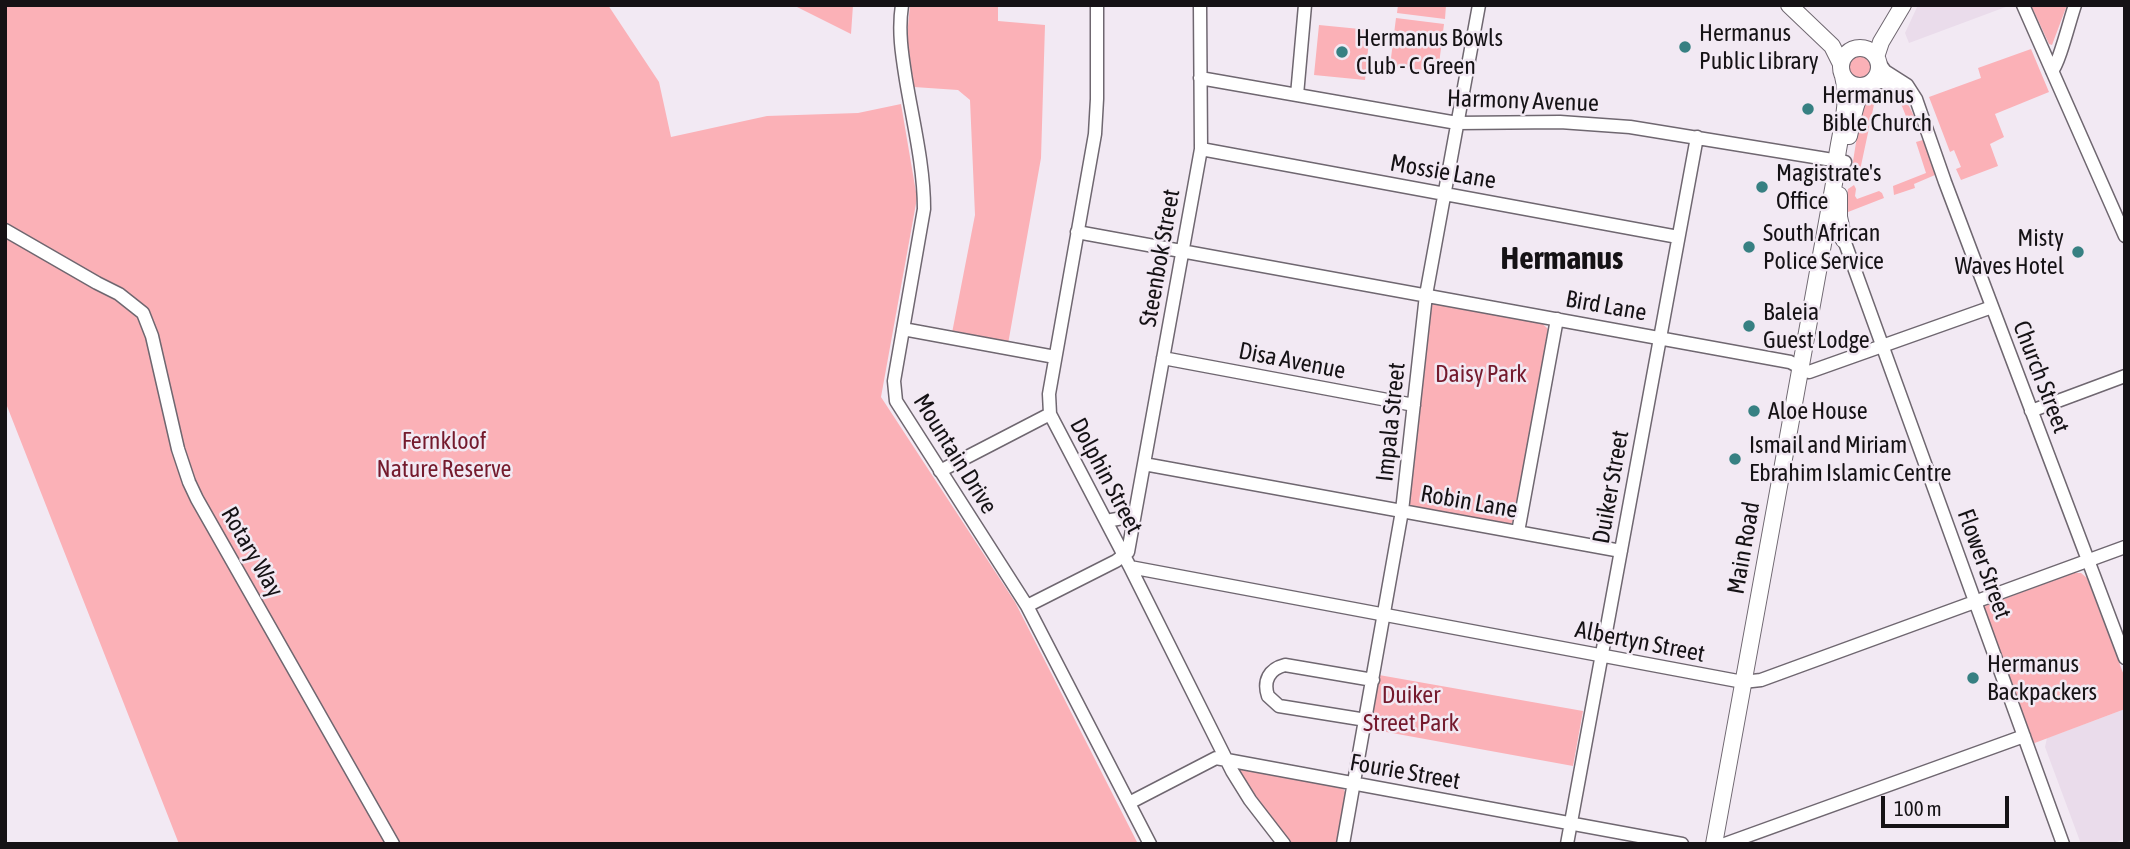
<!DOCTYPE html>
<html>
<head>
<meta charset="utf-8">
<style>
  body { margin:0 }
  #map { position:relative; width:2130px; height:849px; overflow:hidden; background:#f2e9f3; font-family:"Asap Condensed",sans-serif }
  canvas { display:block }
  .frame { position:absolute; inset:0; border:7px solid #151215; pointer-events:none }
  .scale { position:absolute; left:1881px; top:796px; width:128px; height:32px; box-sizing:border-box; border:4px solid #151215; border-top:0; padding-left:9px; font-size:21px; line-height:24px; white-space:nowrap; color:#151215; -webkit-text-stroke:5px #f2e9f3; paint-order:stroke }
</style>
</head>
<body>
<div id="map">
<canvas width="2130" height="849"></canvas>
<div class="frame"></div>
<div class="scale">100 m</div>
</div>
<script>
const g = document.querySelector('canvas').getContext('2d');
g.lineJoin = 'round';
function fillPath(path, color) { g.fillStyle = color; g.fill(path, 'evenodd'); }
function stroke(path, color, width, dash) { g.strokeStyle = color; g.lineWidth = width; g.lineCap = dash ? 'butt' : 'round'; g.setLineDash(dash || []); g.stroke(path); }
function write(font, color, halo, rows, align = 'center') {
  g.font = font + ' "Asap Condensed",sans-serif'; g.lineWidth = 5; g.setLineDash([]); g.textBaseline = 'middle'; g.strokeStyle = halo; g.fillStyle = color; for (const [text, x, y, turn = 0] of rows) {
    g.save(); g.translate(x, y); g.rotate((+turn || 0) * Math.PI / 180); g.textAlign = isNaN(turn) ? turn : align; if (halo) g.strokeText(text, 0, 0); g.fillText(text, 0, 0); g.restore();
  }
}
const built = new Path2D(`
  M1918,5h93l-102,38 -4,-10z
  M2125,709v130l-14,5h-30l-36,-97 2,-9z`);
const green = new Path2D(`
  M5,5h603l51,77 12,55 96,-21 91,-3 43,-9 16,94 -36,199 134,205 123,242h-959l-174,-443z
  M793,5h60l-2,29z
  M910,5h88v16l47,4 -4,133 -33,186 -56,-11 23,-118 -5,-115 -12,-10 -44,-3 -7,-50z
  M1398,5h48l-1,14 -48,-6z
  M2031,5h36l-15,40 -3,-1z
  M1396,18l48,6 -6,48 -48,-6z
  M1319,25l51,5 -5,50 -51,-5z
  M2031,49l18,43 -54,22 9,23 -14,7 8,22 -37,14 -5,-11 5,-2 -7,-17 -4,2 -21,-55 52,-19 -3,-10z
  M1849 67a11 11 0 1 1 22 0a11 11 0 1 1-22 0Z
  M1881,87c23,3 29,19 37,39l-3,3 -6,-5 -11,-28 -9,-5 -9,1 -5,8 -16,75 -7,3 -1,-2c3,-19 9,-70 20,-83 4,-4 5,-4 10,-6z
  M1923,140l12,35 -21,9 1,4 -21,7 -1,-9 33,-13 -10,-31z
  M1854,185l2,4 -1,7 2,3 22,-8 3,2 2,5 -36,14 -3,-3 3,-20z
  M1434,304l109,20 5,5 -34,191 -4,5 -99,-17 -2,-2 22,-200z
  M2074,573h7l6,5 38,100v31l-93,35 -48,-133 1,-5z
  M1379,675l204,36 -10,55 -203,-37z
  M1240,769l103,19 3,6 -10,50h-47l-17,-21 -34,-52z`);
const minor = new Path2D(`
  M902,5c-4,26 0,50 4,75 7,42 18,86 18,129l-30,172 2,20 131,205 123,238
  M1097,5v94l-2,35 -46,260 1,20 80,153 102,204 18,29 34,44
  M2023,5l102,231
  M1877,60l8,11 22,14 9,14 29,83 180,476
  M2052,71c7,-7 18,-52 23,-66
  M1200,78l257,45 103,-1 70,5 215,35
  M1872,82h15l13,6
  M1297,95l8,-90
  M1201,149l477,88
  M5,230l92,53 22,11 24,19 9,23 26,113 11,33 8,17 196,345
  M1077,232l713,130 19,10 183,-65
  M1825,234l9,-1 10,7 219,604
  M903,329l152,28
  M1163,358l251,47
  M2031,411l94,-35
  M1144,464l477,87
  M940,471l110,-57
  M1106,521l28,-5
  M1518,532l39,-213
  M1130,567l613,115 18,-2 364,-133
  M1027,606l89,-45 12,-9 73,-403 -1,-144
  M1366,720l-87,-14 -11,-10c-5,-15 1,-27 17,-31l88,15
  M1129,803l87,-45 466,86
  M1343,844l59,-333 24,-216 53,-290
  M1567,844l130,-707
  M1725,844l299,-108`);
const major = new Path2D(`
  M1789,5l43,41 9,18
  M1841 67a19 19 0 1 1 38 0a19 19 0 1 1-38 0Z
  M1876,57l5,-15 22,-37
  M1849,136c4,-17 6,-41 20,-52
  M1839,195v22l5,23
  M1714,844l121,-666c0,-34 17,-69 8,-102`);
const markers = [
  [1685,47,7,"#378082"],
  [1342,52,7,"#378082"],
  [1808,109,7,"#378082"],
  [1762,187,7,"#378082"],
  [1749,247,7,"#378082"],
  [2078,252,7,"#378082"],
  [1749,326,7,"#378082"],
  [1754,411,7,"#378082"],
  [1735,459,7,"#378082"],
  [1973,678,7,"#378082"]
];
const poiNames = [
  ["Hermanus",1699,33],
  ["Public Library",1699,61],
  ["Hermanus Bowls",1356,38],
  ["Club - C Green",1356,66],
  ["Hermanus",1822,95],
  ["Bible Church",1822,123],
  ["Magistrate's",1776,173],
  ["Office",1776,201],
  ["South African",1763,233],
  ["Police Service",1763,261],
  ["Misty",2064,238,"right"],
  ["Waves Hotel",2064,266,"right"],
  ["Baleia",1763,312],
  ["Guest Lodge",1763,340],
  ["Aloe House",1768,411],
  ["Ismail and Miriam",1749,445],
  ["Ebrahim Islamic Centre",1749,473],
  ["Hermanus",1987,664],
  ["Backpackers",1987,692]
];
const streetNames = [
  ["Harmony Avenue",1523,101,2],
  ["Mossie Lane",1443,172,10],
  ["Steenbok Street",1160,258,-80],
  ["Bird Lane",1606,306,10],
  ["Disa Avenue",1292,361,11],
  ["Church Street",2041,377,69],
  ["Impala Street",1391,422,-84],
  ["Mountain Drive",955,454,58],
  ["Dolphin Street",1106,476,62],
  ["Duiker Street",1611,487,-80],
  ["Robin Lane",1469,502,10],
  ["Main Road",1744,548,-80],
  ["Rotary Way",252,552,60],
  ["Flower Street",1984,564,70],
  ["Albertyn Street",1640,642,11],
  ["Fourie Street",1405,772,10]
];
const parkNames = [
  ["Daisy Park",1481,374],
  ["Fernkloof",444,441],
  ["Nature Reserve",444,469],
  ["Duiker",1411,695],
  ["Street Park",1411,723]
];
const districtNames = [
  ["Hermanus",1562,259]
];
fillPath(built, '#eadceb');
fillPath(green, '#fbb1b7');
stroke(minor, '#6f6770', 15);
stroke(major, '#6f6770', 18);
stroke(minor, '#fff', 12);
stroke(major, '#fff', 16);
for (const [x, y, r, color] of markers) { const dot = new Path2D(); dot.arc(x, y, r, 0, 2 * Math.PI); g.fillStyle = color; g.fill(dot); stroke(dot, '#f2e9f3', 2.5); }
write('24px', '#151215', '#f2e9f3', poiNames, 'left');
write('24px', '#151215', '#f2e9f3', streetNames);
write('24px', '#741a2d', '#f2e9f3', parkNames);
write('bold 32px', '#151215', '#f2e9f3', districtNames);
</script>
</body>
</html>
